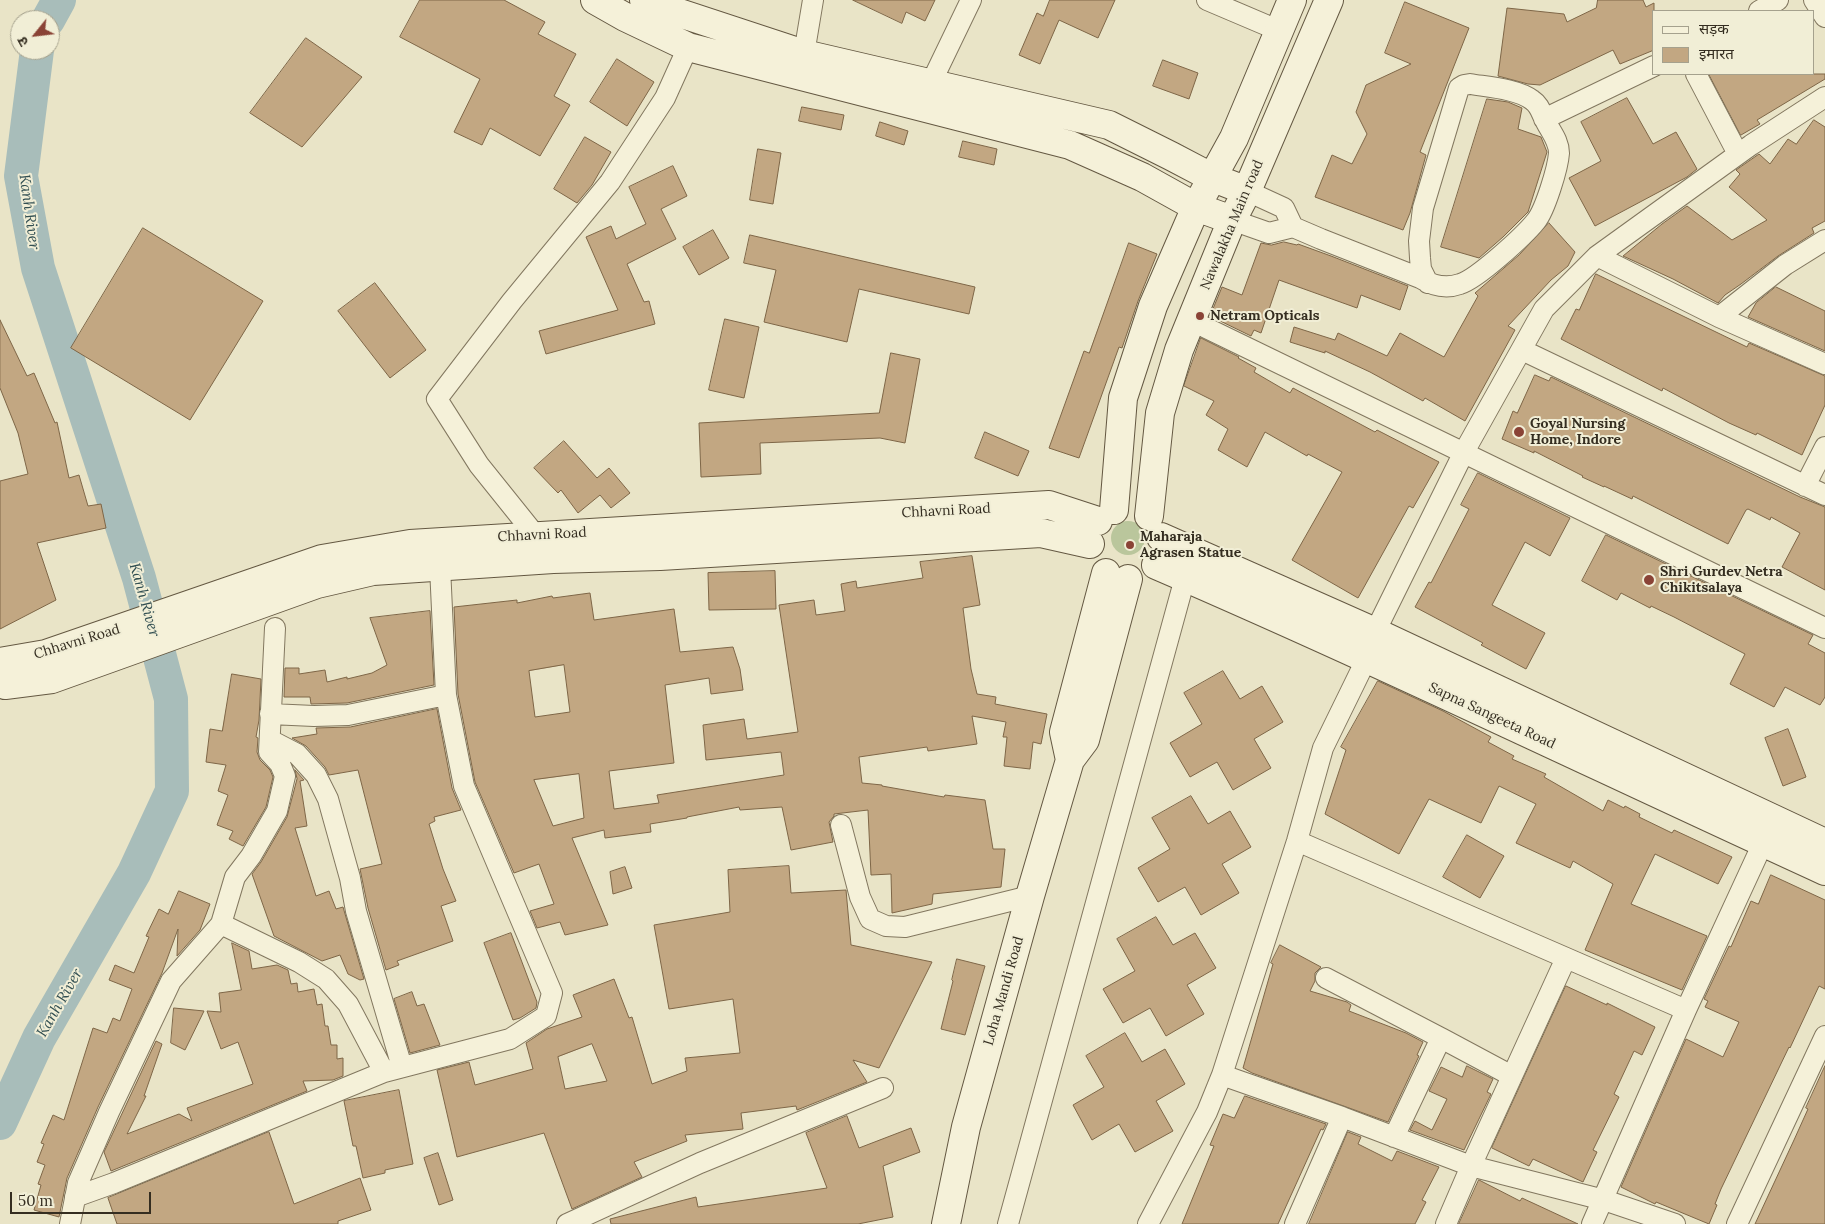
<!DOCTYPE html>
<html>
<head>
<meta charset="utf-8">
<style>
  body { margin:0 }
  #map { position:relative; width:1825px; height:1224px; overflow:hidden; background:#e9e4c7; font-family:Lora,"Noto Sans Devanagari",serif }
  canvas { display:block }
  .legend { position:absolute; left:1652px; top:10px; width:162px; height:65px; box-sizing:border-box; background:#f1eed6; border:1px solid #a5a18d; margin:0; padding:6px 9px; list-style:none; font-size:15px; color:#342d20 }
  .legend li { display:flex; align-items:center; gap:10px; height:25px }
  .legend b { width:25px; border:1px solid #a5a18d }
  .north { position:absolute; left:10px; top:10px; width:50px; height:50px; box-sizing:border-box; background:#f1eed6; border:1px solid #a5a18d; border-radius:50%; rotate:241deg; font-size:14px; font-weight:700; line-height:20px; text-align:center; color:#342d20 }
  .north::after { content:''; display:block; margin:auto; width:18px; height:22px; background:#8a4336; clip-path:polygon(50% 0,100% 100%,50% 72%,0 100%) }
  .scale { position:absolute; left:10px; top:1192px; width:141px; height:22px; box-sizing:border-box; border:2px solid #342d20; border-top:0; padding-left:6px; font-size:15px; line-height:18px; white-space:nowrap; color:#342d20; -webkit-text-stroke:4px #f1eed6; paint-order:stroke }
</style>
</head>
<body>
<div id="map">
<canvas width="1825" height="1224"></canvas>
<ul class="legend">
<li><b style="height:6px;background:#f5f1d9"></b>सड़क</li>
<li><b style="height:14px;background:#c2a782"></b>इमारत</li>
</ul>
<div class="north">उ</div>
<div class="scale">50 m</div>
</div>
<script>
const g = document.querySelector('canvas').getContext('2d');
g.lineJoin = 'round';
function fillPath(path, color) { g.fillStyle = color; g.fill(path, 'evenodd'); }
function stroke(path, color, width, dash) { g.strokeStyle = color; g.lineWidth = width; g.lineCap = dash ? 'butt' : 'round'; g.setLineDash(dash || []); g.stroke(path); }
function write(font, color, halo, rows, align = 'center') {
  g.font = font + ' Lora,serif'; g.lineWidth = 4; g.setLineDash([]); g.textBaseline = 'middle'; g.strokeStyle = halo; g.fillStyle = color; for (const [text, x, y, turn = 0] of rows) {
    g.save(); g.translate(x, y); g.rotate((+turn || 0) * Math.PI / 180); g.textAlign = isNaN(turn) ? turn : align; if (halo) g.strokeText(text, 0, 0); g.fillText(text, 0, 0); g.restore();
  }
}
const green = new Path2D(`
  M1111 538a17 17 0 1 1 34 0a17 17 0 1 1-34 0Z`);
const river = new Path2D(`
  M48,20l11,-20
  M0,1123l39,-85 95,-165 38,-82 -1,-92 -32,-121 -101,-310 -17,-92 16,-126`);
const building = new Path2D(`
  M420,0h84l41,22 -7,12 38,20 -22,42 16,9 -30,51 -50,-28 -8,17 -28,-13 26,-53 -80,-42z
  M853,0h82l-10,21 -19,-9 -4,11z
  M1050,0h65l-17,38 -39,-18 -19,44 -21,-9 18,-42 6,3z
  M1598,0h45l3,7 8,-4v47l-34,14 -7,-14 -73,35 -12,-1 -30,-8 9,-68 57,6 3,8 29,-14z
  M1405,2l64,26 -49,124 6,3 -16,58 -7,17 -88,-33 17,-42 20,9 15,-30 -11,-22 10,-27 45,-21 -26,-11z
  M306,38l56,39 -60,70 -52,-34z
  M617,59l37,23 -27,44 -37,-24z
  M1163,60l35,13 -9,26 -36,-13z
  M1709,74h116v5l-68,41 3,4 -19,11z
  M1627,98l26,46 23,-12 21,37 -10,8 -92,49 -26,-48 32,-17 -20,-39z
  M1487,99l21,3 14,6 -4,21 23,8 6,15 -19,60 -25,25 -24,21 -38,-11z
  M802,107l42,8 -3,15 -42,-9z
  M1814,120l11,7v94l-13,7 2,5 -36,23 -37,28 -16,11 -7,8 -45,-24 -50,-23 39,-32 25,-18 45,34 35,-20 -38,-33 11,-13 -4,-4 23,-16 11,10 18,-25 8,5z
  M880,122l28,9 -4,14 -28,-9z
  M585,137l26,15 -19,33 -15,18 -23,-14z
  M963,141l34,8 -3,16 -35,-8z
  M758,149l23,4 -8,51 -23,-4z
  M673,166l14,30 -26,13 15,30 -49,25 17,38 5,-1 6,23 -109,30 -7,-23 79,-21 -32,-73 25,-11 5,13 30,-15 -17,-37z
  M1549,223l26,29 -7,14 -17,14 -43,46 7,4 -50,91 -40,-23 -2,3 -53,-29 -45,-21v2l-35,-11 4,-15 41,13 3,-7 49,23 13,-23 44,24 34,-61 -3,-3 44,-38z
  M143,228l120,73 -73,119 -119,-72z
  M713,230l16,28 -30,17 -16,-28z
  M750,235l225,52 -6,27 -110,-25 -12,53 -83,-20 12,-52 -32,-7z
  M1284,242l13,3 1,-1 33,12 77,30 -8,24 -39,-15 -4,13 -78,-28 -18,53 -7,-3 -3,6 -41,-20 12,-29 20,8 19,-52 10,2z
  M1129,243l28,11 -19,47 -16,47 -3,-1 -40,111 -30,-10 35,-97 5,2z
  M1596,274l151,73 2,-4 76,33v29l-23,50 -45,-22 -1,2 -27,-12 -66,-35 -1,3 -101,-52 15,-30 3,1z
  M375,283l51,67 -36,28 -52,-67z
  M1776,287l49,24v40l-77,-34 8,-14z
  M725,319l34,8 -15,71 -35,-8z
  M0,320l27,56 7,-3 21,50 2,-1 12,56 10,-3 9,31 13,-2 5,24 -69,15 19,57 -56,29v-148l28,-7 -10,-41 -18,-45z
  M1201,338l38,19 -1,1 18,10 -2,4 36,21 3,-5 82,44 2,-2 62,32 -26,46 -4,-2 -51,92 -66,-38 50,-88 -34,-18 -1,2 -42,-24 -18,35 -29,-17 10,-21 -22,-14 8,-14 -30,-15z
  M891,353l29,6 -15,84 -25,-5 -120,5 1,31 -60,3 -2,-54 180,-10z
  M1535,375l14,6 2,-4 249,120 25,10v83l-43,-23 18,-34 -29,-16 -1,3 -22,-11 -2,1 -18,34 -95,-48 -1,3 -28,-13v1l-22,-10 1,-1 -49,-25v2l-32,-14 11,-28 4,2z
  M985,432l44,19 -11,25 -43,-18z
  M564,441l33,37 12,-10 21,25 -19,15 -11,-13 -22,18 -17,-23 -3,3 -24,-25z
  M1478,473l92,45 -20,38 -25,-14 -33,63 53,28 -19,36 -45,-24 2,-2 -68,-36 14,-25 2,1 38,-74 -8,-4z
  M1606,535l207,100 -5,9 17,9v44l-5,8 -35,-18 -11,20 -44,-23 15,-30 -71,-37 -23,-11 -1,2 -29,-15 -4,7 -35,-19z
  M972,556l8,49 -17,3 8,61 6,25 19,3 -1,7 52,10 -6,30 -8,-2 -3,27 -26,-3 3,-29h-4l3,-15 -34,-6 5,28 -49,7 -1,-4 -68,10 3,26 20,2v1l62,11 1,-2 40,5 8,49h12l-4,38 -68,7 -1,10 -40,9 -1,-39 -20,1 -3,-65 -34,4v2l-5,6 4,20 -42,8 -9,-43 -42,3 -1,-3 -52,10v1l-37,6 1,8 -46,6 -1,-8 -32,8 36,87 -43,10 -5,-13 -23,6 -7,-17 24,-7 -15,-40 -25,9 -39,-91 -17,-88 -4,-87 63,-7v3l35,-7 1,2 37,-5 4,27 80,-11 6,43 53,-5 7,22 3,21 -32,4 -2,-16 -44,7 9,78 -65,8 5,38 45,-6 -2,-8 127,-20 -3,-23 -75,8 -3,-35 41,-6 3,20 51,-7 -19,-127 35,-5 2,15 29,-4 -4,-27 15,-3 1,7 66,-10 -3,-16zM564,665l6,47 -35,5 -6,-46zM579,774l5,44 -31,8 -19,-46z
  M775,571l1,38 -67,1 -1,-37z
  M430,611l4,74 -87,18 -36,1 -1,-7h-26l1,-29h14v6l26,-4 2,12 20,-5v2l25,-6 15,-8 -17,-47z
  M1223,671l17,28 22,-13 21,36 -29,17 17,29 -38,22 -16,-28 -27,15 -20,-34 32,-19 -18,-31z
  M232,674l29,5 -2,41 -3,17 2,1 -1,14 3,8 10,10 3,7 -7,30 -23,39 -14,-7 4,-8 -16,-6 11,-30 -10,-4 8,-26 -20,-3 4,-33 12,2z
  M1378,681l65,30 48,26 -3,5 26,14 -2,3 34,15 -2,3 59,34 5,-11 16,8 1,-2 15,8 -1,3 33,16 2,-3 58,27 -14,27 -63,-30 -24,50 76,32 -25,54 -97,-40 28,-66 -40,-23 -3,7 -54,-25 20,-39 -37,-18 -18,37 -52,-24 -30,55 -74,-40 21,-64 -5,-3z
  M437,709l15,79 9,22 -27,7 1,4 -6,3 14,45 13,32 -15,5 12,35 -56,20 2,4 -13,5 -18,-62 -8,-39 22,-5 -24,-94 -29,5 -4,-8 -19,-21 -14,-8 25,-4 -1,-6 34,-1z
  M1788,729l18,48 -23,9 -18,-48z
  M295,770l9,10 -4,1 7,45 -12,2 21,68 13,-5 7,18 7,-2 21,72 -4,1 -12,-6 -8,-19 -18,6 -48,-25 -22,-62 9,-12 26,-45 10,-38z
  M1191,796l17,28 22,-13 21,36 -29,17 17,29 -38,22 -16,-28 -27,15 -20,-34 32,-19 -18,-31z
  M1467,835l37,21 -24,42 -37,-21z
  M789,866l2,27 55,-3 5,55 81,17 -53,106 -26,-8 14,22 -70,28 -1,-4 -55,7 2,16 -58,6 2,6 -53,21 8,15 -70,32 -28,-76 -87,24 -20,-87 32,-8 6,23 58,-16 -7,-26 21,-14 35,-12 -9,-22 41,-16 15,39 3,-1 20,67 35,-13 -2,-13 55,-5 -7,-54 -64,10 -15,-84 76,-13 -2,-42zM592,1044l15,37 -42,8 -7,-32z
  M625,867l7,21 -19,6 -3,-22z
  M1771,875l54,25v89l-6,-3 -29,62 -1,-1 -68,142 -6,15 2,1 -8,19 -53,-22 -1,2 -34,-17 65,-148 37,18 16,-35 -34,-15 3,-6 -4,-2 25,-53 2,1 20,-46 7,3z
  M179,891l31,13 -10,26 -23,26 1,-27 -16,44 -64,134 -31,71 -8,39 -25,-7 7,-25 -3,-1 7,-19 -8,-3 7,-18 -3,-1 12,-28 11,5 29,-92 14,5 6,-15 7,3 12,-32 -23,-9 6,-15 19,8 15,-36 -3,-1 13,-27 9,5z
  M1156,917l17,28 22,-12 21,35 -29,17 17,29 -38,22 -16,-28 -27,15 -20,-34 32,-18 -18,-32z
  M511,933l26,69 -1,6 -16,10 -7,2 -29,-77z
  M232,943l17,8 3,18 25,-4 11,5 3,14 6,-1 1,9 16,-3 3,16 5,-1 3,22h3l3,19h6v14l6,-1v18l-10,4 -30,1 4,10 -196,80 -7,-19 52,-111 6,3 -18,52h2l-19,38 52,-20 13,7 -5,-13 66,-24 -15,-42 -17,7 -14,-38 14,1 -2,-19 22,-3z
  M1280,945l41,22 -6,6v8l-5,10 37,11 4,3 -2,6 57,22 17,9 -6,13 2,1 -31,66 -136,-49 -9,-5 30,-104 -2,-1z
  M957,959l28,7 -20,69 -24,-6 12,-48 -1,-1z
  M1566,986l41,19v-2l48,24 -13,28 -8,-4 -20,43 5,3 -26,53 4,2 -14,30 -50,-23 -4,7 -37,-18z
  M412,992l5,14 7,-2 16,41 -30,8 -16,-54z
  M174,1008l30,3 -19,39 -14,-7z
  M1125,1033l17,29 23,-13 20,35 -29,17 17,30 -38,21 -16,-28 -27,16 -19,-35 31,-18 -18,-31z
  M1467,1066l26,13 -6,13 4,2 -27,56 -54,-20 5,-9 17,9 15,-31 -18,-8 12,-24 21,10z
  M1825,1066v158h-70l39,-84 14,-31 -2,-1z
  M399,1090l14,74 -28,6v3l-22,5 -7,-32h-3l-9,-45z
  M1245,1096l81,28 -3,6 -2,-1 -43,95h-96l32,-78 -4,-1 13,-31 11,4z
  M847,1116l12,32 52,-20 9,24 -37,14 10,51 -35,7h-247l-1,-5 86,-22 2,10 129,-19 -21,-55z
  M269,1132l25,72 66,-26 11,32 -33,11v3h-221l-9,-26z
  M1348,1132l13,5 -3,7 34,17 5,-10 42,16 -17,33 4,2 -11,22h-106z
  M438,1153l15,47 -14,5 -15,-47z
  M1479,1180l41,21 2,-3 56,26h-119z`);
const street = new Path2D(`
  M1207,0l73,31
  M1814,0l11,17
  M1759,11l19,-11
  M804,54l9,-54
  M1696,74l42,80
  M931,83l40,-83
  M1544,119l110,-53
  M1247,191l37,17 9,19 28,12 99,39c13,8 26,11 40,6 17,-5 64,-48 76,-63 9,-11 22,-53 23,-68 0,-12 -8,-21 -13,-31 -5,-8 -5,-16 -14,-22 -14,-11 -44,-13 -62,-16l-6,1 -5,3 -36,120 -4,33 1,17 1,11 7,14
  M1232,220l37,13 24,-6
  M1597,256l122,61 106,47
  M1719,317l66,-52 40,-25
  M1192,321l633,307
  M1522,350l303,145
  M1805,486l20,-39
  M536,536l-57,-71 -42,-66 75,-98 98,-119 55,-84 23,-51
  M1375,632l89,-180 80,-143 53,-53 154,-111 74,-48
  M270,714l44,2 34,-1 98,-20
  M270,740l27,14 19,21 12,24 22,79 6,33 46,156
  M841,825l19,72 10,22 16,7 19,1 125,-31
  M1297,841l389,169
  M221,924l78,38 27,17 22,25 36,68
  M1326,978l115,60 -47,99
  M1441,1038l71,38
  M1222,1075l120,42 129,49 133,34 71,24
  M75,1197l39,-14 270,-111 126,-33 36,-23 6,-23 -88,-207 -18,-91 -6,-128 2,-14
  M70,1224l8,-41 31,-71 62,-131 50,-57 14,-47 16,-21 26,-45 8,-35 -5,-12 -11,-12 6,-124
  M567,1224l133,-61 183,-75
  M1008,1224l177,-646
  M1148,1224l59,-112 15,-37 75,-234 26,-93 44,-90
  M1295,1224l47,-107
  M1446,1224l25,-58 95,-208
  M1592,1224l94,-214 77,-167
  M1737,1224l88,-188`);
const secondary = new Path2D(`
  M595,0l30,17 63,30 382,98 72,32 54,30 36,13
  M644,0l8,4 152,50 305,71 62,31 40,21 36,14
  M1114,510l9,-112 30,-92 43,-99 38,-69 58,-138
  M1149,516l11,-103 19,-63 53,-130 15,-29 82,-191
  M1161,537l214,95 450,211
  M1156,565c225,97 446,204 669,306
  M0,662l46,-8 276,-95 88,-15 639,-39 49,16
  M0,682l5,3 47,-6 265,-95 56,-13 180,-12 107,-3 381,-23 49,11
  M1070,760l-6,-28 42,-159
  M946,1224l20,-97 64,-231 40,-136 15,-20 43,-161`);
const markers = [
  [1200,316,5,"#8a4336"],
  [1519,432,6,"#8a4336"],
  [1130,545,5,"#8a4336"],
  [1649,580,6,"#8a4336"]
];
const streetNames = [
  ["Nawalakha Main road",1232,225,-67],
  ["Chhavni Road",946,511,-3],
  ["Chhavni Road",542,535,-3],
  ["Chhavni Road",77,642,-17],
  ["Sapna Sangeeta Road",1492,716,25],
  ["Loha Mandi Road",1004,991,-74]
];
const poiNames = [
  ["Netram Opticals",1210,316],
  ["Goyal Nursing",1530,424],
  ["Home, Indore",1530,440],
  ["Maharaja",1140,537],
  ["Agrasen Statue",1140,553],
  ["Shri Gurdev Netra",1660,572],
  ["Chikitsalaya",1660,588]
];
const waterNames = [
  ["Kanh River",29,212,82],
  ["Kanh River",144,600,74],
  ["Kanh River",60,1003,-60]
];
fillPath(green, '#bac69c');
stroke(river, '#a8bdba', 34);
fillPath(building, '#c2a782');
stroke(building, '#7e6647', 1);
stroke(street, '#82775f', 22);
stroke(secondary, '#645842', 30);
stroke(street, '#f5f1d9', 20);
stroke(secondary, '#f5f1d9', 28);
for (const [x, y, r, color] of markers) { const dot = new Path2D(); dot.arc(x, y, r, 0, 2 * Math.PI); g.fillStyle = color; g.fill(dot); stroke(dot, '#f1eed6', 2); }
write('14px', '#342d20', '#f1eed6', streetNames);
write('bold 14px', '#342d20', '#f1eed6', poiNames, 'left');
write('italic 15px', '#324f52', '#f1eed6', waterNames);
</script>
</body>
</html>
